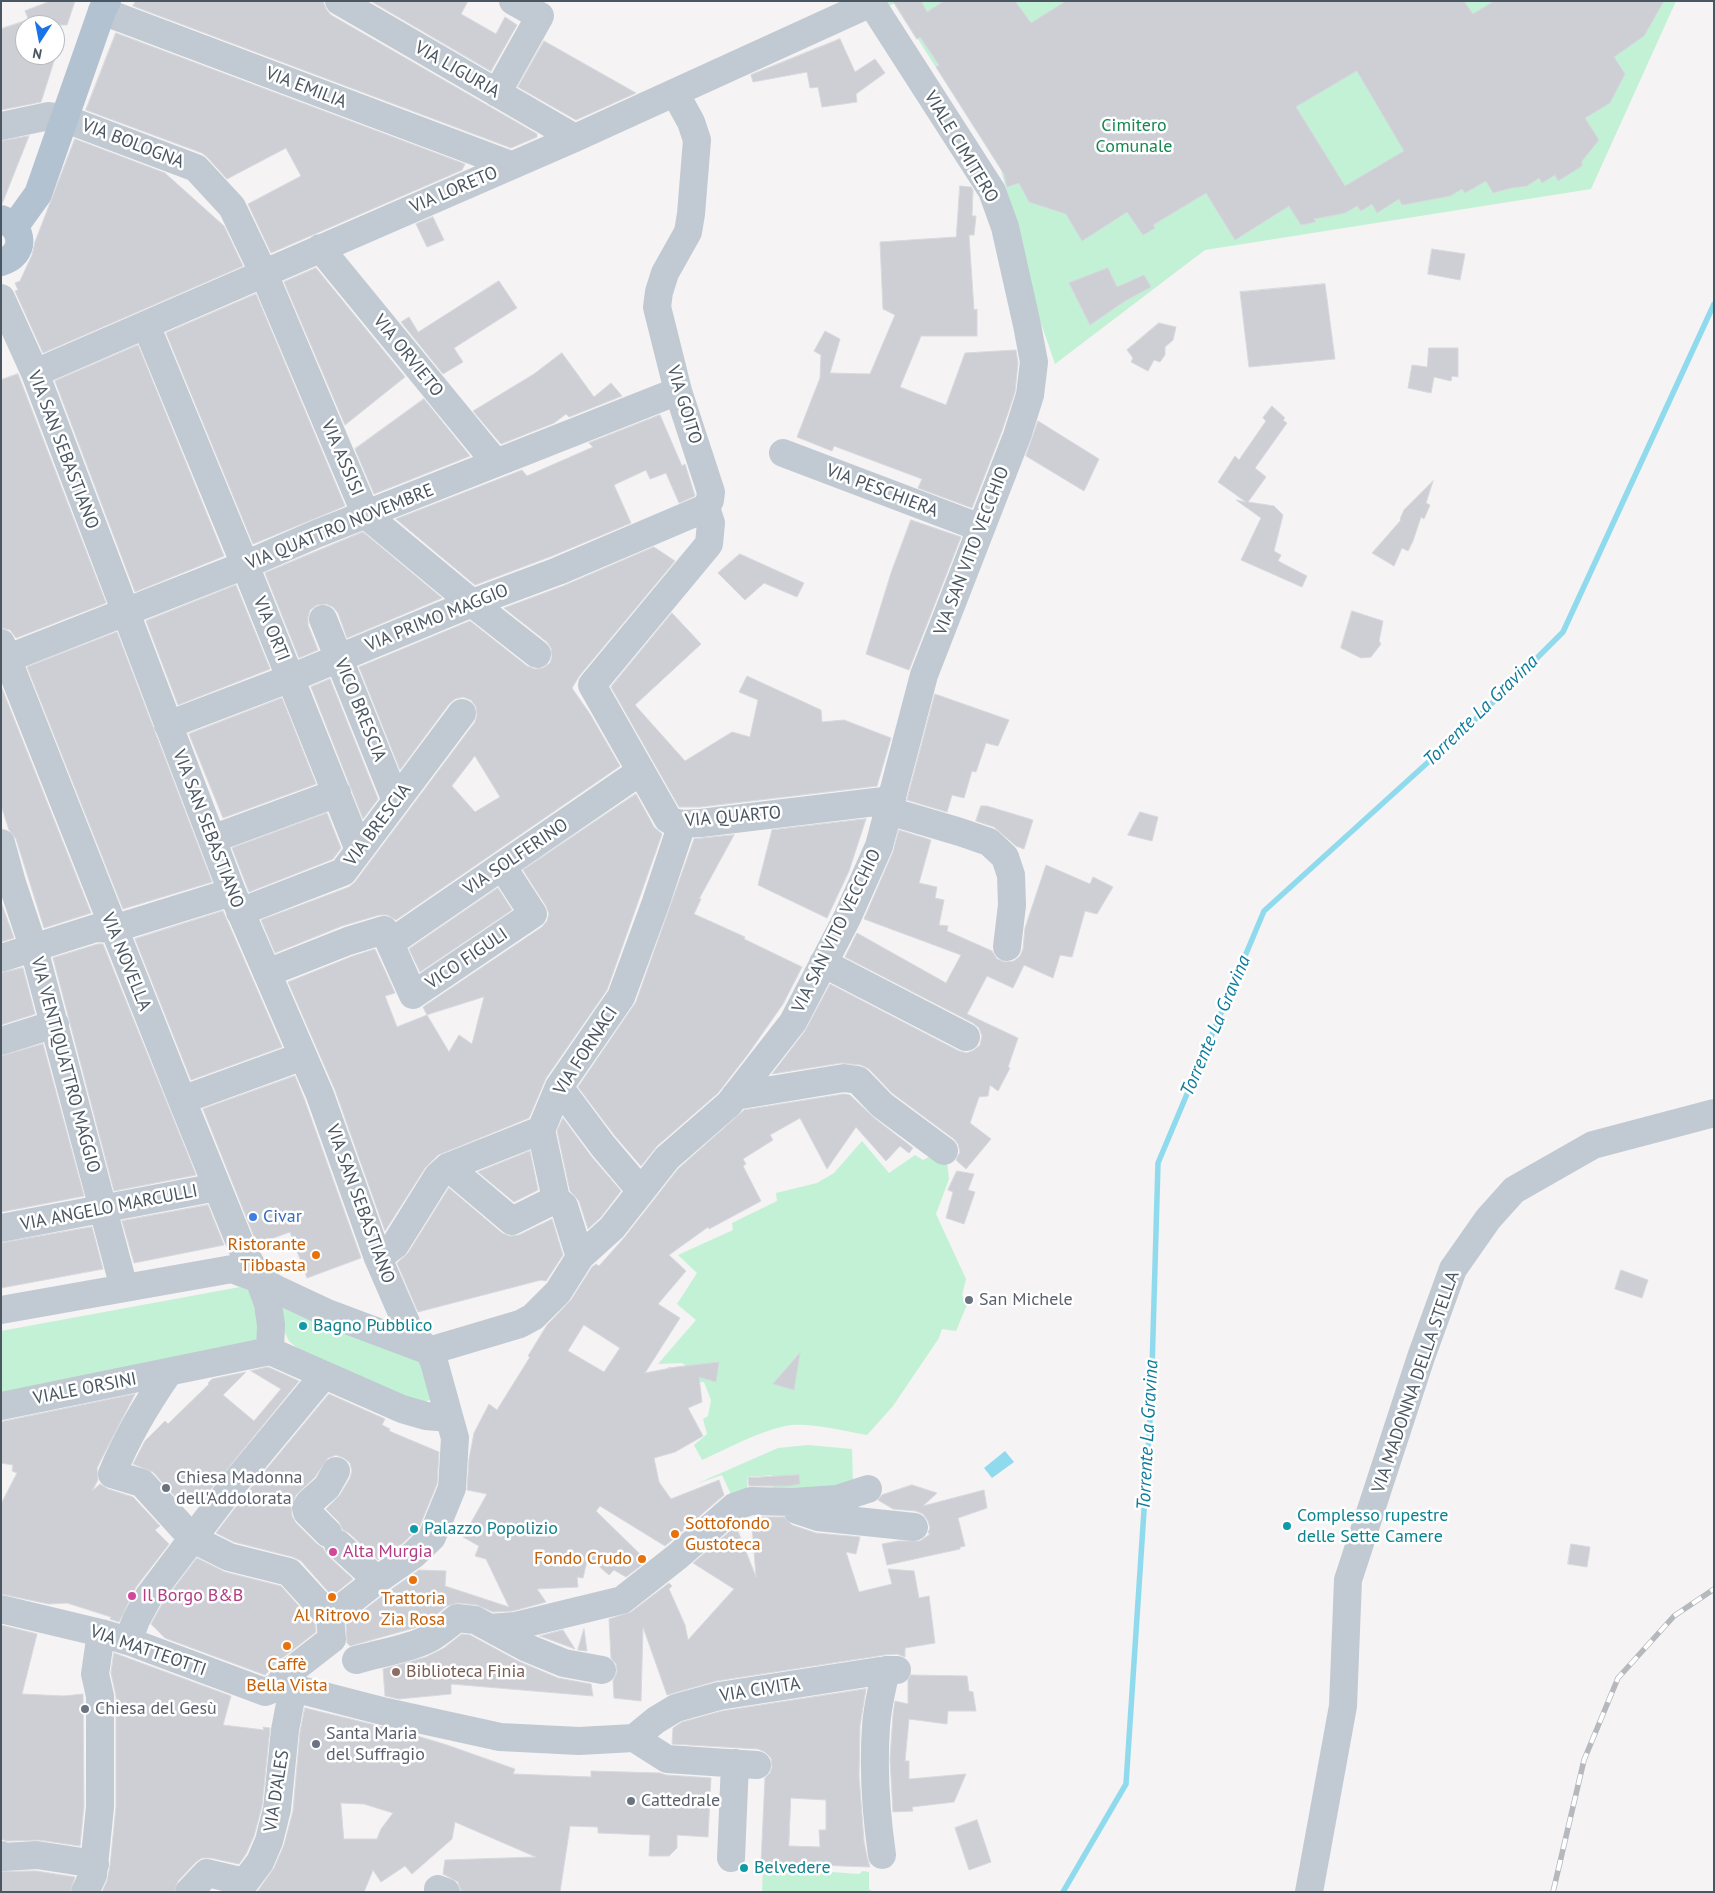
<!DOCTYPE html>
<html>
<head>
<meta charset="utf-8">
<style>
  body { margin:0 }
  #map { position:relative; width:1715px; height:1893px; overflow:hidden; background:#f5f3f3; font-family:"PT Sans",sans-serif }
  canvas { display:block }
  .frame { position:absolute; inset:0; border:2px solid #4a5661; pointer-events:none }
  .north { position:absolute; left:15px; top:15px; width:50px; height:50px; box-sizing:border-box; background:#fff; border:1px solid #b7bbc0; border-radius:50%; rotate:191deg; font-size:14px; font-weight:700; line-height:20px; text-align:center; color:#4a5661 }
  .north::after { content:''; display:block; margin:auto; width:18px; height:22px; background:#1a73e8; clip-path:polygon(50% 0,100% 100%,50% 72%,0 100%) }
</style>
</head>
<body>
<div id="map">
<canvas width="1715" height="1893"></canvas>
<div class="frame"></div>
<div class="north">N</div>
</div>
<script>
const g = document.querySelector('canvas').getContext('2d');
g.lineJoin = 'round';
function fillPath(path, color) { g.fillStyle = color; g.fill(path, 'evenodd'); }
function stroke(path, color, width, dash) { g.strokeStyle = color; g.lineWidth = width; g.lineCap = dash ? 'butt' : 'round'; g.setLineDash(dash || []); g.stroke(path); }
function write(font, color, halo, rows, align = 'center') {
  g.font = font + ' "PT Sans",sans-serif'; g.lineWidth = 5; g.setLineDash([]); g.textBaseline = 'middle'; g.strokeStyle = halo; g.fillStyle = color; for (const [text, x, y, turn = 0] of rows) {
    g.save(); g.translate(x, y); g.rotate((+turn || 0) * Math.PI / 180); g.textAlign = isNaN(turn) ? turn : align; if (halo) g.strokeText(text, 0, 0); g.fillText(text, 0, 0); g.restore();
  }
}
const green = new Path2D(`
  M884,1h792l-85,188 -386,61 -150,114 -27,-79 -11,-57 -16,-58 -106,-167 -8,4z
  M862,1141l27,32 26,-18 8,5 14,-7 10,8 2,18 -13,35 30,65 -4,17 7,4 -13,31 -14,-2 -3,9 -46,68 -26,29c-21,-4 -62,-14 -82,-9 -28,6 -56,22 -83,34l-8,-15 13,-11 -4,-15 5,-3 3,-16 -7,-18 -14,1 -5,-18 -3,-2 -24,1 38,-44 -19,-16 20,-31 -19,-18 55,-25 -1,-7 45,-22 -1,-8 41,-10 17,-10z
  M240,1287l11,4 12,39 -7,10 -255,63v-72z
  M293,1306l119,47c12,13 24,29 18,47l-8,3 -124,-54 -9,-8 -10,-20 3,-14z
  M808,1445l44,4 1,34 -4,4 -76,4 -1,-16 -25,2 1,18 -14,6 -12,-26 -26,9 82,-36z
  M763,1867l96,7 4,-3 6,1v17l4,3h-111z`);
const water = new Path2D(`
  M1005,1451l9,11 -22,16 -8,-10z`);
const stream = new Path2D(`
  M1063,1892l63,-108 25,-380 7,-241 106,-252 215,-195 84,-84 151,-328`);
const building = new Path2D(`
  M51,1h24l-8,24h-36l-6,-14z
  M136,1h187l3,8 5,6 206,119v3l-26,11 -378,-142z
  M371,1h97l-7,13 35,20 9,-17 12,8 -26,46z
  M893,1h28l6,11 17,-11h71l16,22 35,-22h398l9,13 21,-13h170l-20,35 -30,21 11,17 -15,29 -25,15 14,22 -17,21v5l-24,15 -3,-6 -13,8 -3,-5 -12,8 -16,2 -18,5 -7,-12 -21,12 -3,-4 -12,7 -48,9 -3,-6 -22,14 -5,-9 -11,7 -4,-5 -12,7 -31,6 2,3 -15,3 -12,-19 -54,34 -29,-47 -53,32 2,3 -12,7 -16,-23 -45,29 -16,-27 -37,-12 -10,-19 -12,4 -3,-13 -68,-107 3,-2 -19,-28 -3,2zM1357,71l47,80 -59,35 -49,-79z
  M25,21v34h31l-15,47 -40,8v-81z
  M116,33l349,131 -3,6 -191,83 -23,-49 53,-28 -15,-28 -59,31 -20,-22 -5,-4 -116,-43z
  M840,39l15,33 20,-13 10,14 -29,21 1,8 -35,5 -4,-20 -8,1 -3,-16 -54,10 -2,-7z
  M544,41l92,52 -60,27 -58,-33z
  M29,136l-27,68h-1v-63z
  M75,139l90,34 59,53 19,40 -200,87 -28,-62 3,-1 -3,-7 5,-2 12,-26 3,-13z
  M960,186l11,1 2,3 -1,26h4l-2,19h-5l5,75 3,-1v27h-56l-21,51 46,18 19,-52 51,-3 2,13 -3,29 -13,39 -30,77 -54,-20 4,-9 -88,-33 -2,5 -35,-14 23,-59 1,-23 -7,-4 11,-20 15,8 -10,34 40,1 25,-59 -12,-6 -3,-67 76,-5z
  M433,217l11,23 -17,7 -11,-23z
  M1432,249l33,5 -5,26 -32,-6z
  M316,268l89,109 -60,48 -61,-143z
  M1108,268l9,19 27,-12 7,12 -26,14 -35,24 -21,-42z
  M499,281l18,27 -63,40 9,14 -20,12 -42,-52 8,-5 9,15z
  M1325,284l10,75 -86,8 -9,-75z
  M256,294l89,212 -92,38 -87,-211z
  M1159,323l17,4 -3,13 -8,7v8l-5,7 -6,-2 -6,11 -17,-9 2,-4 -6,-8z
  M138,345l86,211 -89,36 -80,-211z
  M1429,348h29v29l-6,-1 -1,5 -17,-4 -3,16 -23,-5 4,-23 15,2z
  M562,353l32,44 17,-14 11,13 -53,21 -3,-3 -12,9 -53,21 -28,-33 61,-37z
  M18,374l88,229 -90,35 -6,-8 -9,-2v-248z
  M424,399l46,57 -96,38 -19,-45z
  M1272,406l13,12 -2,2 4,3 -32,45 11,9 -18,25 26,4 9,9 -9,36 7,4 -3,6 29,15 -5,11 -61,-27 20,-42 -25,-18 10,2 -28,-20 17,-26 4,4 27,-39 -3,-3z
  M660,415l22,51 3,-2 10,32 -16,7 -13,-30 -16,6 -4,-9 -32,15 17,38 -79,33 -77,29 -79,-66 126,-49 5,6 66,-29 -4,-4z
  M1038,421l61,38 -15,32 -58,-35z
  M1433,481l-7,22 4,2 -6,14 -3,-2 -8,24 -5,10 -6,-3 -8,18 -22,-13 29,-33 -1,-1 4,-9z
  M911,520l50,17 -52,133 -43,-16 25,-81z
  M363,532l79,66 -95,40 -9,-25 -5,-6 -7,-3 -9,1 -7,5 -2,7v8l10,25 -19,8 -34,-85z
  M654,547l21,14 -95,114 -8,13 18,26 30,52 -224,154 -9,-5h-8l-37,11 -67,27 -14,-33 88,-33 6,-5 120,-160 2,-7 -1,-8 -5,-7 -8,-3 -8,2 -6,5 -49,66 -41,-103 111,-46 57,45 8,3 8,-1 7,-5 2,-6 -1,-9 -4,-6 -43,-34 59,-22zM475,756l25,41 -25,15 -23,-26z
  M740,554l64,29 -7,14 -33,-14 -19,17 -27,-27z
  M236,585l34,84 -92,36 -32,-84z
  M1352,611l31,10 -4,20 2,3 -10,13 -10,1 -20,-10z
  M672,613l29,31 -66,61 50,56 47,-29 18,5 8,-37 -19,-8 8,-16 74,34 1,12 22,-2 47,18 -14,48 -177,21h-21l-68,-120z
  M117,632l95,250 -89,27 -96,-242z
  M330,679l48,120 -15,20 -52,-132z
  M1,686l90,227 -47,15 -28,-89 -7,-9 -8,-25z
  M935,694l74,26 -11,26 -12,-3 -10,29 -4,-1 -8,27 -12,-3 -5,17 -40,-12z
  M282,698l34,86 -93,34 -34,-84z
  M636,794l18,33 8,7 -55,156 -61,88 -17,40 -91,37 -13,13 -40,63 -50,-141 -47,-108 65,-26 22,-7 20,44 -10,3 12,31 30,-12 -4,-8 119,-80 5,-6 2,-7 -3,-8 -23,-36zM484,997l-12,47 -13,-9 -10,17 -22,-37z
  M981,806h6l46,14 -9,29 -8,-3 -22,-19 -18,-6z
  M1140,812l18,5 -6,24 -24,-6z
  M327,813l14,35 -8,11 -84,33 -17,-44z
  M866,819l-17,52 -22,47 -69,-33 14,-55z
  M899,830l32,10 -12,43 18,4 -2,11 9,2 -5,25 9,1 -1,5 45,20 5,8 8,3 9,-1 6,-5 3,-7 2,-21 21,-63 44,19 3,-7 20,10 -16,27 -12,-3 -13,46 -12,-2 -7,23 -29,-13 -11,23 -26,-12 -20,38 51,24 -10,29 2,1 -12,23 -8,-6 -2,11 -9,1 -9,26 21,16 -25,30 -10,-9 4,-8 -2,-8 -4,-5 -62,-46 -23,-24 -8,-4 -20,-2 -69,11 33,-43 25,-47 129,67 8,2 7,-3 6,-5 2,-9 -3,-8 -6,-5 -128,-66 12,-24 89,50 15,-28 -97,-36 29,-67z
  M734,835l-35,64h2l-7,15 51,23 -1,2 58,28 -19,37 -35,50 -30,39 -61,53 -16,20 -26,-30 -37,-49 58,-85 58,-163z
  M498,888l14,22 -92,62 -11,-23z
  M1,902l13,36 -13,4z
  M223,911l59,136 -91,33 -56,-141z
  M98,944h5l93,231 -82,16 -61,-233z
  M23,968l12,46 -34,11v-52z
  M43,1044l41,152 -83,16v-156z
  M295,1076l10,25 56,157 -54,20 -17,-46 -33,12 -54,-135z
  M844,1094l6,1 23,22 40,31 -4,5 -9,-7 -14,15 -30,-34 -29,42 -27,-51 -30,17 3,5 -30,19 3,5 -3,2 18,35 -52,28 -1,-2 -39,28 17,16 -28,33 22,14 -35,55 26,-5h-3l51,-6 -3,20 -17,-5 3,25 -14,6 15,28 -28,16 -21,6 5,24 12,17 48,-19 5,15 -59,51 -65,-40 -4,5 51,50 -21,16 -12,-7 -5,5 -21,-18 -5,21 -6,-1 1,10 -41,2 9,13 -33,9 -20,1 -16,-7 -19,-2 -11,3 -20,16 -13,6 -64,18 -3,-3 -1,-19 40,-31 33,-23 27,1 -1,15 64,21 -23,-48 -11,-3 4,-10 -16,-9 24,-43 -20,-4 2,-31 5,-26 15,-29 8,6 33,-53 -2,-1 19,-31 24,-25 21,-33 4,-3 3,2 25,-28 54,-69 66,-59zM584,1325l36,23 -16,24 -36,-21z
  M563,1118l28,38 30,35 -20,26 -13,12 -9,-28 -9,-10 -13,-60z
  M530,1151l8,39 -24,12 -36,-30z
  M957,1171l17,3 -6,16 7,2 -11,32 -18,-6 7,-26 -5,-2z
  M449,1188l53,45 8,3 9,-1 33,-16 11,36 -17,26 -5,-1 -123,32 -21,-49 11,-10z
  M208,1205l16,40 -90,18 -12,-42z
  M92,1227l11,42 -102,19v-45z
  M1621,1270l27,10 -6,18 -27,-9z
  M800,1353l-6,37 -21,-6z
  M268,1367l31,14 -101,124 -8,-9 -9,7 -28,-31 -20,-8 12,-23 20,-20 3,3 41,-40 -1,-1 4,-4 34,-7 -23,23 31,26 27,-32 -30,-18z
  M135,1394l-31,60 -7,14 1,12 -6,11 8,-7 8,5 25,8 27,29 -5,4 14,14 -33,43 -17,35 -9,-3 1,-2 -44,-14 -18,1 -48,-10v-90l16,-31 -5,-2 1,-6 -12,-2v-41z
  M329,1394l56,25 -3,6 8,4 -1,2 50,21 -2,32 -18,44 -16,15 -25,17 -29,-27 -6,-3 -4,-8 -13,-13 14,-14 10,-17 2,-7 -2,-8 -6,-5 -8,-3 -8,3 -13,19 -19,18 -5,11 1,10 4,7 21,21 6,4 4,7 26,24 -21,17 -31,-35 -8,-4 -59,-15 -18,-9 29,-38z
  M799,1475l1,9 -12,2h-39l-1,-8z
  M912,1485l25,8 -14,13 61,-16 3,18 -29,10 7,28 -5,1v2l-73,16 -5,-21 16,-3h22l10,-7 -2,-1 2,-5 -2,-7 -5,-7 -7,-3 -23,-2 -15,-9 4,-5z
  M761,1517h23l8,8 24,8 44,4 -4,17 -10,-2 13,40 33,-8 -4,-15 26,2 5,27 10,-2 6,47 -30,5v9l-8,-3 -13,1 -168,26 -49,14 -24,-68 -2,74 -27,-3 -1,-17 4,-9 -1,-8 -5,-6 -2,-39 22,-7 38,-29 3,3 -3,3 16,36 3,15 46,-51 -41,-26 43,-37 20,51 -4,-52z
  M1571,1544l19,3 -3,20 -19,-3z
  M197,1558l28,14 56,14 34,38 1,8 -39,30 -12,13 -100,-37 -14,-14 11,-20z
  M1,1625l36,9 -15,60 42,2 19,-2 1,112 -4,40 -41,-6 -32,1 -6,-2z
  M584,1629l3,22 -9,-1z
  M563,1630l12,19 -35,-13z
  M462,1634l8,1 48,26 40,17 33,6 2,12 -142,-12v10l-52,5 -14,-3 -2,-27 43,-12 18,-9z
  M114,1653l117,43 -8,29 41,5 -1,-3 7,1 -8,78 -8,30 -8,18 -7,10 -28,-6h-9l-6,4 -18,19 -4,11h-72l5,-11 3,-15 6,-59v-111l-5,-23z
  M911,1675l56,1 2,15 4,1 3,19h-28l-1,13 -38,-5 -4,42h4v18l57,-5 -12,28 -42,5 1,4 -20,1 -3,-53 3,-44 2,-14 13,3v-24z
  M866,1689l-6,37 -1,50 5,65 3,16 3,10 -109,-4 4,-85 5,-5 2,-6 -1,-9 -6,-6 -7,-3 -86,-5 1,-16 9,-6 40,-11zM791,1798l35,2v30h-7l1,17 -31,-1z
  M305,1708l99,24 43,13 68,24 -2,5 78,3v-6l69,2 6,2 45,3 -3,59 -31,-2v13l-8,8h-20l1,-21 -52,-2v-6l-28,-1 -10,66h-96l-3,-1 -3,-9 -15,-8 2,-14 91,-3 -81,-35 -3,17 -40,35 -7,-8 -24,16 -8,-12 -9,22h-107l17,-24 10,-23 9,-34 7,-79zM341,1803l23,1 29,9 -12,16 -4,10h-33z
  M977,1820l14,42 -22,8 -14,-42z
  M36,1871l39,6 -5,15h-69v-20z`);
const minor = new Path2D(`
  M339,1l236,137
  M102,11l409,154
  M497,93l43,-77 -27,-15
  M675,93l16,29 6,18 -6,74 -3,18 -23,41 -6,19 -2,15 21,84 33,101 -1,8 -4,8 5,15 -2,21 -117,141 76,134 5,3 9,2 19,-1 191,-23
  M1,126l48,-10 14,2 133,50 36,39 32,67 102,241 106,88 65,51
  M320,248l176,215
  M1,298l34,75 197,519 88,203 58,163 33,76 18,17 5,11 21,76 -3,50 -20,49 -19,18 -36,25 -47,37 2,22
  M146,325l99,240 114,285
  M35,373l540,-235 296,-135
  M783,453l198,75
  M323,619l73,182
  M1,643l181,457 60,148 17,31 9,25 3,21 -1,26
  M1,661l244,-96 71,-31 362,-143
  M168,725l123,-47 181,-75 86,-32 148,-63
  M889,811l71,21 29,10 16,15 6,18 1,30 -5,42
  M212,839l125,-46
  M1,843l11,40 22,66 90,339
  M240,912l103,-40 119,-159
  M390,943l251,-172
  M1,958l95,-30 17,1 119,-37
  M823,963l143,74
  M267,973l81,-32 36,-11 29,65 120,-81 -31,-48
  M1,1041l54,-17
  M559,1087l44,59 38,45
  M735,1096l109,-18 14,2 24,25 62,46
  M182,1100l121,-44
  M541,1130l15,69 8,7 16,51
  M448,1167l64,54 44,-22
  M1,1228l216,-41
  M378,1258l17,-13 43,-69 10,-9 93,-37 18,-43 62,-90 35,-95 26,-78
  M1,1310l231,-41 27,10 19,11 47,22 104,39 91,-27 13,-7 25,-25 22,-35 32,-29 55,-70 62,-54 64,-82 54,-104 32,-72 45,-171 93,-239 13,-41 4,-33 -7,-37 -22,-98 -13,-36 -122,-190
  M270,1351l132,58 24,7 23,2
  M169,1372c-23,33 -42,65 -57,102l30,9 51,56 36,18 60,15 41,45
  M1,1406l269,-55
  M797,1510l21,7 96,10
  M328,1533l-21,-21 -1,-4 3,-5 18,-16 9,-16
  M338,1544l39,36
  M1,1609l100,24 27,8 137,51 12,-5 16,1 93,24 114,25 79,4 55,-3 33,21 90,6
  M490,1628l35,19 39,16 38,7
  M128,1641l8,-21 13,-24 84,-111 91,-110
  M356,1660c23,-7 50,-10 72,-21 10,-5 20,-14 29,-21l18,2 15,8 25,-2 107,-26 56,-44 56,-49 17,-6 42,1 44,-3 31,-10
  M277,1687l10,-13 45,-35
  M634,1738l22,-18 20,-12 43,-12 167,-26h11
  M1,1855l3,2 33,-2 58,9
  M882,1855c-6,-42 -9,-85 -6,-128 1,-19 6,-38 10,-57
  M731,1858l4,-95
  M245,1882l15,-20 9,-21 8,-32 8,-79 8,-42
  M438,1889l8,3
  M85,1892l8,-17 7,-68v-111l-5,-22 6,-41
  M189,1892l18,-19 38,9
  M1309,1892l34,-186 5,-126 73,-223 32,-88 35,-50 26,-29 79,-45 121,-32`);
const major = new Path2D(`
  M1,219c24,8 25,36 0,43
  M15,226l23,-32 64,-183 5,-10`);
const rail = new Path2D(`
  M1553,1892l31,-132 34,-82 56,-62 40,-27`);
const markers = [
  [253,1217,5,"#3f7fe0"],
  [316,1255,5,"#e8710a"],
  [969,1300,5,"#6b7280"],
  [303,1326,5,"#0f9aa8"],
  [166,1488,5,"#6b7280"],
  [1287,1526,5,"#0f9aa8"],
  [414,1529,5,"#0f9aa8"],
  [675,1534,5,"#e8710a"],
  [333,1552,5,"#d1479c"],
  [642,1559,5,"#e8710a"],
  [413,1580,5,"#e8710a"],
  [132,1596,5,"#d1479c"],
  [332,1597,5,"#e8710a"],
  [287,1646,5,"#e8710a"],
  [396,1672,5,"#8d6e63"],
  [85,1709,5,"#6b7280"],
  [316,1744,5,"#6b7280"],
  [631,1801,5,"#6b7280"],
  [744,1868,5,"#0f9aa8"]
];
const streetNames = [
  ["VIA LIGURIA",457,70,30],
  ["VIA EMILIA",306,88,21],
  ["VIA BOLOGNA",133,144,21],
  ["VIALE CIMITERO",961,147,59],
  ["VIA LORETO",454,190,-23],
  ["VIA ORVIETO",408,356,51],
  ["VIA GOITO",684,405,73],
  ["VIA SAN SEBASTIANO",63,450,69],
  ["VIA ASSISI",342,458,67],
  ["VIA PESCHIERA",882,491,21],
  ["VIA QUATTRO NOVEMBRE",340,527,-22],
  ["VIA SAN VITO VECCHIO",972,551,-69],
  ["VIA PRIMO MAGGIO",437,618,-22],
  ["VIA ORTI",271,629,68],
  ["VICO BRESCIA",360,710,68],
  ["VIA QUARTO",733,817,-5],
  ["VIA BRESCIA",378,825,-53],
  ["VIA SAN SEBASTIANO",208,829,69],
  ["VIA SOLFERINO",516,857,-34],
  ["VIA SAN VITO VECCHIO",837,931,-64],
  ["VICO FIGULI",467,959,-34],
  ["VIA NOVELLA",126,962,68],
  ["VIA FORNACI",586,1051,-57],
  ["VIA VENTIQUATTRO MAGGIO",65,1065,75],
  ["VIA SAN SEBASTIANO",360,1204,70],
  ["VIA ANGELO MARCULLI",109,1208,-11],
  ["VIA MADONNA DELLA STELLA",1416,1382,-71],
  ["VIALE ORSINI",85,1389,-11],
  ["VIA MATTEOTTI",148,1651,19],
  ["VIA CIVITA",760,1690,-9],
  ["VIA D'ALES",277,1791,-81]
];
const parkNames = [
  ["Cimitero",1134,126],
  ["Comunale",1134,147]
];
const shopNames = [
  ["Civar",263,1217]
];
const foodNames = [
  ["Ristorante",306,1245,"right"],
  ["Tibbasta",306,1266,"right"],
  ["Sottofondo",685,1524,"left"],
  ["Gustoteca",685,1545,"left"],
  ["Fondo Crudo",632,1559,"right"],
  ["Trattoria",413,1599],
  ["Zia Rosa",413,1620],
  ["Al Ritrovo",332,1616],
  ["Caffè",287,1665],
  ["Bella Vista",287,1686]
];
const worshipNames = [
  ["San Michele",979,1300],
  ["Chiesa Madonna",176,1478],
  ["dell'Addolorata",176,1499],
  ["Chiesa del Gesù",95,1709],
  ["Santa Maria",326,1734],
  ["del Suffragio",326,1755],
  ["Cattedrale",641,1801]
];
const cultureNames = [
  ["Bagno Pubblico",313,1326],
  ["Complesso rupestre",1297,1516],
  ["delle Sette Camere",1297,1537],
  ["Palazzo Popolizio",424,1529],
  ["Belvedere",754,1868]
];
const hotelNames = [
  ["Alta Murgia",343,1552],
  ["Il Borgo B&B",142,1596]
];
const educationNames = [
  ["Biblioteca Finia",406,1672]
];
const waterNames = [
  ["Torrente La Gravina",1481,711,-44],
  ["Torrente La Gravina",1216,1026,-67],
  ["Torrente La Gravina",1148,1435,-87]
];
fillPath(green, '#c3f1d5');
fillPath(water, '#90daee');
stroke(stream, '#90daee', 5.5);
fillPath(building, '#cdcfd5');
stroke(building, '#d7d9de', 1);
stroke(minor, '#c1cad2', 28);
stroke(major, '#b3c2d1', 28);
stroke(rail, '#b5b8bd', 5.5);
stroke(rail, '#fff', 4, [11]);
for (const [x, y, r, color] of markers) { const dot = new Path2D(); dot.arc(x, y, r, 0, 2 * Math.PI); g.fillStyle = color; g.fill(dot); stroke(dot, '#fff', 2); }
write('18px', '#4a5661', '#fff', streetNames);
write('18px', '#17864f', '#fff', parkNames);
write('18px', '#366cbe', '#fff', shopNames, 'left');
write('18px', '#c56008', '#fff', foodNames);
write('18px', '#5b616d', '#fff', worshipNames, 'left');
write('18px', '#0d838f', '#fff', cultureNames, 'left');
write('18px', '#b23c85', '#fff', hotelNames, 'left');
write('18px', '#785e54', '#fff', educationNames, 'left');
write('italic 19px', '#0c7c9b', '#fff', waterNames);
</script>
</body>
</html>
